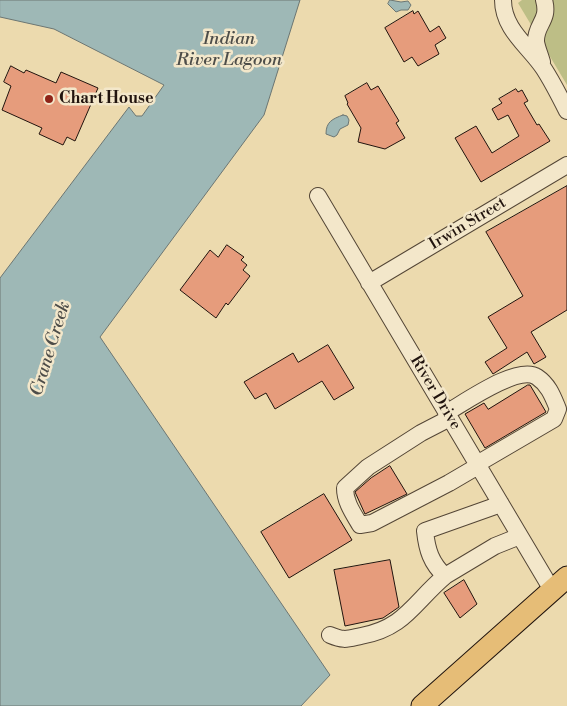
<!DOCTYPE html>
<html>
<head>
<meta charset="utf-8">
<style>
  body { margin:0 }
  canvas { display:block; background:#ecdaae }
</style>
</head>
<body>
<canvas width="567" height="706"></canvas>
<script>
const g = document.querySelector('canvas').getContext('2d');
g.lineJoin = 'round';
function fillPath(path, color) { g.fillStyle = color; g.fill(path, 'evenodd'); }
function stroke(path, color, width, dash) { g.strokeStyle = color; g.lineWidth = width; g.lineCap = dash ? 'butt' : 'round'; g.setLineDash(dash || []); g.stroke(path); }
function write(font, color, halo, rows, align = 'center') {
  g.font = font + ' "Libre Bodoni",serif'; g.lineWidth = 5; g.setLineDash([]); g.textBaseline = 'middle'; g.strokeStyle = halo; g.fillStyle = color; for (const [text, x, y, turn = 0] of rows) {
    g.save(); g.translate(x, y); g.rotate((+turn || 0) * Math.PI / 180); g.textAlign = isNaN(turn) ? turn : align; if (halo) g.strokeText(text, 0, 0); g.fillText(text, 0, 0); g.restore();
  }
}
const green = new Path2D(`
  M522,0h45v85l-49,-82z`);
const water = new Path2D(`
  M0,0h300l-36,115 -164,222 230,338 -29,31h-301v-428l129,-171 7,9h6l22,-31 -110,-56 -54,-12z
  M390,0l11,2 7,-1 3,4 -3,5h-7l-5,2 -8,-8z
  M343,115l4,1 2,4 -1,5 -8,4 -3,6 -3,2 -8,-3c0,-12 6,-15 17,-19z`);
const building = new Path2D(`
  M413,11l1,3 4,-3 12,21 9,-6 7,12 -11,7 4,9 -21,12 -6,-9 -8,5 -19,-34z
  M11,66l13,7 2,-3 30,13 5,-11 37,16 -23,53 -8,-4 -4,8 -24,-11 3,-6 -40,-18 9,-24 -7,-4z
  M367,83l4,7 7,-4 21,35 -3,2 9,15 -20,11 -27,-7 3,-14 -14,-24 1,-1 -3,-7z
  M516,89l2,3 4,-2 6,11 -4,2 13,22 2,-1 11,17 -69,41 -26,-44 21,-12 16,27 27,-17 -11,-21 -10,5 -6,-11 10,-6 -3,-4z
  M567,186v124l-36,22 15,25 -12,7 -7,-12 -34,22 -8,-12 22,-14 -19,-31 35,-21 -37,-64z
  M227,245l17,12 -3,3 6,5 -4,5 7,6 -22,29 -2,-2 -10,15 -36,-28 30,-40 8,7z
  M328,345l26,43 -20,12 -12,-19 -47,28 -9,-16 -11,6 -11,-17 49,-29 5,9z
  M528,385h2l16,27 -61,36 -20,-34 19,-11 4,6z
  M390,466l17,28 -42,20 -10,-22 16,-14z
  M324,494l28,46 -63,38 -28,-46z
  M390,560l9,47 -16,11 -38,8 -11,-56z
  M464,580l13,24 -17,14 -16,-25z`);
const minor = new Path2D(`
  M503,0c0,30 27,47 41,69 9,14 16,28 23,42
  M542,62c-2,-7 -5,-14 -6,-20 -1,-18 14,-21 8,-42
  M318,196l234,394
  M369,283l198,-118
  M446,413c18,-10 72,-49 91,-36 12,8 16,20 21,32l-4,10 -77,45
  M450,418l-29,15 -53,34 -23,21c0,14 8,25 15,37l12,-2 77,-40 29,-17
  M501,504l-76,27c2,19 6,32 20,45l50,-30 25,-10
  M330,635c14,6 17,4 31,1 44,-8 53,-34 84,-60`);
const major = new Path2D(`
  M422,706l145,-129`);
const markers = [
  [49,99,5,"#8f2418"]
];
const poiNames = [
  ["Chart House",59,99]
];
const streetNames = [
  ["Irwin Street",468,224,-31],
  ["River Drive",435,393,59]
];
const waterNames = [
  ["Indian",229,40],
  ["River Lagoon",229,61],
  ["Crane Creek",51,349,-73]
];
fillPath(green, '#bdbe86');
fillPath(water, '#9eb8b6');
stroke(water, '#6c7673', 1);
fillPath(building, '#e69c7c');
stroke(building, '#21140e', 1);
stroke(minor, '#544636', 18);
stroke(major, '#21140e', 23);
stroke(minor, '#f3e7ca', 16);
stroke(major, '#e6bd77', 21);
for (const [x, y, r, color] of markers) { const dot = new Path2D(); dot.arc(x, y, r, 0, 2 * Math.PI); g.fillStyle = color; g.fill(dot); stroke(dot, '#f3e7ca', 2); }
write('bold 16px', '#21140e', '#f3e7ca', poiNames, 'left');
write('16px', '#21140e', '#f3e7ca', streetNames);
write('italic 18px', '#4d4d49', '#f3e7ca', waterNames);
</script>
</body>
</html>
